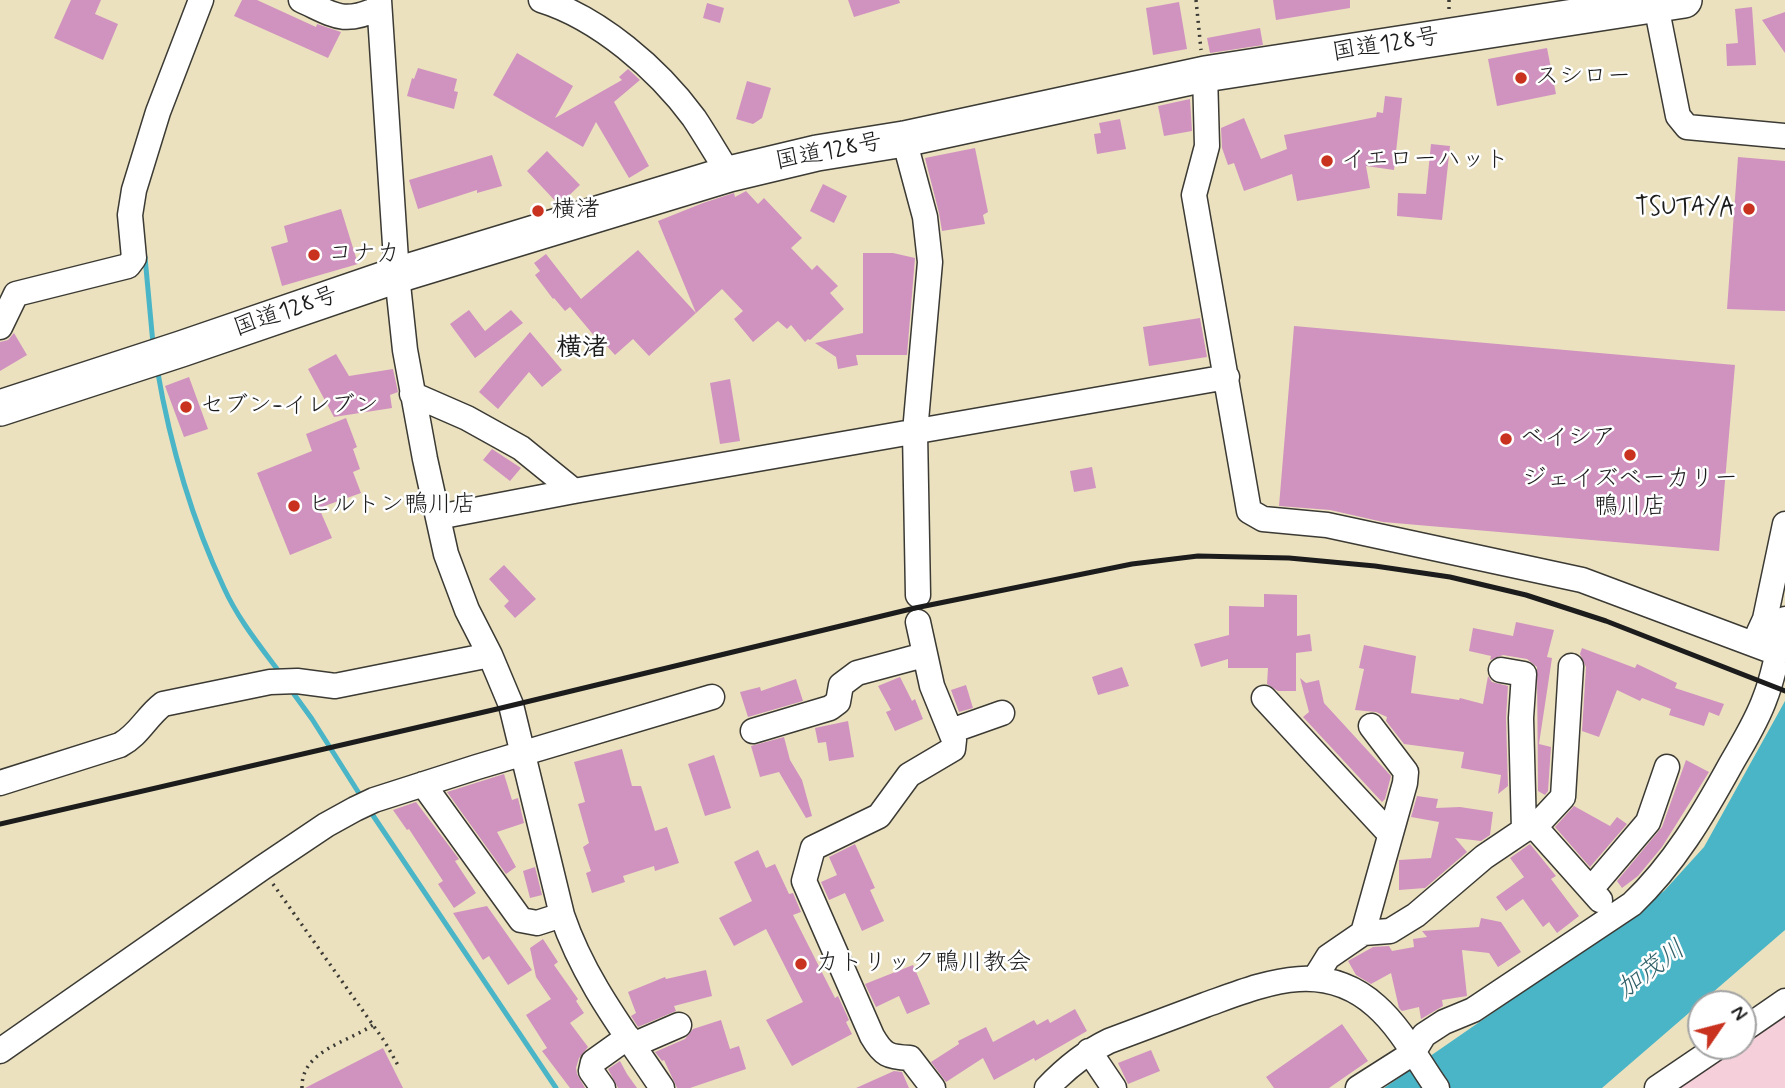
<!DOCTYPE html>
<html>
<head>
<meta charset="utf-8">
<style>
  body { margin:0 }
  #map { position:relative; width:1785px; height:1088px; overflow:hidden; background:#ebe1bf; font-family:Mynerve,sans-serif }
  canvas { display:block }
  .north { position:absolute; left:1687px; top:990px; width:70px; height:70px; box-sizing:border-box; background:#fff; border:2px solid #a4a4a4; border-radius:50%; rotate:55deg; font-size:19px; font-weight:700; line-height:28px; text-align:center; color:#1c1c1c }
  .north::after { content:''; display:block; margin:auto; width:24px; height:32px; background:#c8321e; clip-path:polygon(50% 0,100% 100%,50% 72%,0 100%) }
</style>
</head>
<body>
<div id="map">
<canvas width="1785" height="1088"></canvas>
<div class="north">N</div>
</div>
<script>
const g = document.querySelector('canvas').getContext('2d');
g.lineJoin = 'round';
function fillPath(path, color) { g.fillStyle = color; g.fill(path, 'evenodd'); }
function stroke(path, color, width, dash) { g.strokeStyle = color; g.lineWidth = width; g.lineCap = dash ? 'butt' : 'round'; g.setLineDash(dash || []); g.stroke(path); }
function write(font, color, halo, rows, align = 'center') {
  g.font = font + ' Mynerve,"Klee One",sans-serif'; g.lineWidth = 5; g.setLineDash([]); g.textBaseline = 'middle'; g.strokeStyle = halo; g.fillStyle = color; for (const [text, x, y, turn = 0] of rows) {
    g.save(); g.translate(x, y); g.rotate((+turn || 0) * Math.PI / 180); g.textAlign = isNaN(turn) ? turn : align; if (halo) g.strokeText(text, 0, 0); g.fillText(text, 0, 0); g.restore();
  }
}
const built = new Path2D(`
  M1785,1009v79h-111l59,-42h10v-7z`);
const water = new Path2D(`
  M1785,701v229l-183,158h-218l188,-130 92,-67 40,-44z`);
const stream = new Path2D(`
  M145,257l8,87
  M157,368c13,76 34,150 67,220 14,31 36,58 56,85
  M291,690l21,29 50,79
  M372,814l184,274`);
const building = new Path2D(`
  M71,0h30l-6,14 23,10 -15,36 -49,-22z
  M242,0h15l59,27 1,-3 24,8 -13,26 -94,-42z
  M848,0h51l1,3 -46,14z
  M1273,0h77v8l-74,12z
  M1179,2l8,47 -34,6 -7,-47z
  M707,3l17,5 -4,15 -17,-5z
  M1752,7l4,58 -29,1 -1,-22 12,-1 -3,-34z
  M1785,12v41l-23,-33z
  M1260,28l3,17 -53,8 -3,-15z
  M1547,48l9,46 -59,12 -9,-47z
  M517,53l56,33 -18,32 67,-38 -3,-3 9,-8 12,11 -26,22 35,64 -20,12 -33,-56 -13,25 -90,-52z
  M418,68l39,11 -3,12 4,1 -4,17 -47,-13 5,-18 2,1z
  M747,81l24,7 -9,30 -9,6 -17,-5z
  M1385,96l17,2 -8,72 -28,-4 4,22 -73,13 -5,-27 -48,17 -10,-28 -6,2 -6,-17 -1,-20 23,-10 17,41 26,-10 -3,-14 92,-18 1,-5 6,1z
  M1190,99l2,32 -28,5 -6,-30z
  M1120,119l6,30 -29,5 -3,-20 7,-1 -2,-10z
  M1431,144l19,2 -8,74 -45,-4 1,-23 28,1z
  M975,148l13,64 -5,3 2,9 -43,7 -3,-18 -14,-55z
  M547,151l33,34 -21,20 -32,-34z
  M492,155l10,31 -25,7v-3l-59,19 -9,-29z
  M1738,157l47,4v150l-58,-2z
  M823,184l24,12 -13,27 -24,-12z
  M746,191l12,13 6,-6 38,40 -11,10 21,22 5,-5 21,21 -8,7 14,16 -34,31 -2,-1 -3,3 -14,-17 -4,4 -9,-8 -25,21 -19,-23 9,-8 -21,-22 -26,24 -38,-92 45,-18 31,-10 1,4z
  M341,209l17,55 -76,22 -11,-39 17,-5 -4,-16z
  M638,250l58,63 -47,43 -16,-17 -18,16 -17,-19 -2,2 -26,-31 -5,4 -11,-13 -1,1 -18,-24 5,-4 -6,-8 12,-9 35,45z
  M863,253h30l22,5 -8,97h-51l2,10 -20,4 -2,-12 -21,-14 48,-10z
  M469,310l16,21 26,-21 12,13 -48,35 -25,-34z
  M1200,318l7,39 -58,9 -6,-39z
  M1294,326l441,39 -16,186 -336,-29 -53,-12 -51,-4z
  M530,332l32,38 -20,17 -13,-15 -31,37 -19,-17z
  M14,333l13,22 -27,16v-29l8,-2z
  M336,354l13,22 44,-7 5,23 -8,3 2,13 -58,9 -26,-48z
  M189,377l19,52 -24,8 -19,-51z
  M730,379l10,62 -20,3 -10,-61z
  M346,418l11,29 -4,2 7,20 -7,3 8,21 -42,15 13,30 -42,17 -33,-82 55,-22 -6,-17z
  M492,449l29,19 -11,13 -27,-21z
  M1092,467l4,21 -22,4 -4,-21z
  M504,565l32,34 -21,19 -11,-12 5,-5 -20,-22z
  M1264,594l33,1v41l13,-2 2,17 -16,2v38h-18l-11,-7 1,-16h-40v-9l-27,8 -7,-23 35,-9v-29l35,1z
  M1516,622l38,8 -7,27 5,1 -13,86 12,3 -3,44 -3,4 -7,-4 -1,-124 -10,-8 -24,-4 -13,5 1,-4 -22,-5 4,-23 40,8z
  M1364,645l52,11 -5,37 48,7 1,-2 23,6 5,-28 4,6 16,4 -2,32 2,68 -10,8 3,-19 -40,-7 3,-16 -60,-8 -18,-23 1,-4 -11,-5 -21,-2 9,-41 -5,-1z
  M1582,648l53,20 2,-4 40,19 -2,5 49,16 -5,12 -10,-4 -5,14 -35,-11 2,-6 -29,-11 -2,3 -23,-11 -18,47 -17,-6 4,-64 -6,-13z
  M1122,667l7,19 -31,9 -6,-18z
  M900,677l12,24 3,-2 8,20 -28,12 -9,-19 5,-2 -13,-24z
  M1300,678l6,5 13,-3 5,23 67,73 -6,23 -3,3 -79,-85 6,-5z
  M796,679l7,22 -55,16 -8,-25 20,-5 1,4z
  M966,685l7,23 -14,4 -8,-22z
  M848,721l6,36 -25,4 -3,-19 -8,1 -3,-15z
  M784,737l6,23 12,20 10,36 -6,2 -27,-46 -19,5 -9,-31z
  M622,749l10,37h9l14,45 12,-4 12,36 -24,8 -1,-5 -31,10 2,6 -33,11 -6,-20 5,-2 -8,-24 6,-4 -11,-39 7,-2 -11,-40z
  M714,755l17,53 -26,8 -17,-52z
  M1686,760l23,12 -47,75 -24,29 -16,12 -5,-7 45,-54z
  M504,774l8,26 6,-2 6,25 -27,9 19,35 -10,7 -59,-82z
  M1417,796l21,3 -2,9 24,-1 33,5 -3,23 -9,6 -26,-3 12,14 -42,36 -26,2v-30l32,-2 8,-36 -28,-5z
  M416,802l43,57 -4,2 21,32 -22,15 -16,-24 5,-3 -34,-52 -2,1 -14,-20z
  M1574,806l36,20 7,-9 10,7 -37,43 -35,-40z
  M855,844l20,44 -5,2 14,31 -22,10 -17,-38 -16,7 -8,-18 16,-7 -8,-18z
  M1530,844l26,32 -5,3 28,37 -22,17 -8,-11 -6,5 -20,-28 -17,12 -10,-14 28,-20 -14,-19z
  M758,850l8,18 9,-4 14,30 4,-1 8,19 -8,3 42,83 3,-2 11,24 -3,2 6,12 -60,32 -26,-46 37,-18 -37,-73 -32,17 -15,-28 33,-17 -18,-39z
  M535,867l7,28 -12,3 -7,-27z
  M487,906l45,64 -24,15 -19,-29 -6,4 -30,-47z
  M1481,918l20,4 20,30 -23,15 -9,-14 -27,-3 5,46 -25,4 1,6 -22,13 -2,-12 -17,4 -3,-3 -8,-35 -20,11 -15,-9 -8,-14 25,-14 16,-1 3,5 22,-4 -1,-8 14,-2 -5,-6 57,-4z
  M543,939l15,23 -4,3 24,34 -2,2 8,12 -14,10 18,24 -9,11 -3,10 1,6 8,14h-15l-28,-37 5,-3 -21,-33 25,-16 -15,-22 -6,-29z
  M913,965l17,39 -23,10 -8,-18 -23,11 -11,-23z
  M706,970l6,26 -38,10 2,5 -38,16 -7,-11 5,-3 -8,-21 37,-15 1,2z
  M1075,1009l12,22 -52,30 -1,-3 -40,22 -11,-22 -37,24 -15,-20 28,-18 -1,-3 28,-14 7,15 41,-22 3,5 11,-6 2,4z
  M721,1020l9,29 9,-3 7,23 -56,19h-13l-13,-28 -2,1 -7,-9 30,-13 8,-10z
  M1342,1024l26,37 -39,27h-55l-8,-11z
  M383,1048l20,40h-98z
  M1151,1050l9,21 -32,13 -10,-21z
  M620,1061l7,13 10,14h-19l-10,-19z
  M894,1071l8,1 7,16h-53z`);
const path = new Path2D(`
  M1196,0l5,50
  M1449,0v10
  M273,884l112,158 14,25
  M302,1088c-1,-37 44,-45 71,-63`);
const minor = new Path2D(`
  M301,0c33,15 42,25 78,8
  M379,0l18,275 8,75 20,109 21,95 21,56 23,45 21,50 51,210c22,65 62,116 100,173
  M541,0c58,18 117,69 153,118 12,18 23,37 35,56
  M1656,5l22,111 9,11 98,9
  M1205,74l2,72 -13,49 55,316 14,8 64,6 255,55 195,73
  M904,139l21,78 5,45 -15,170 3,163
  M0,327l16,-33 112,-28 6,-8 -4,-43 4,-25 24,-78 43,-112
  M412,394l55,24 54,30 53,43
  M438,517l136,-26 653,-114
  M918,622l14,64 22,54 -1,9 -44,26 -30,41 -66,32 -9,33 68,155c11,19 16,21 38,22l23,30
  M1754,643l11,-24 20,-95
  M1501,670l23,4 -3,44 3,112
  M1264,698l126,136
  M753,731l77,-23 8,-6 3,-17 16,-12 67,-18
  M951,731l51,-18
  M0,783l120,-38c19,-10 26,-28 43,-41l107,-22 27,-1 38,5 155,-31
  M423,784l98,136 16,3 25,-8
  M1535,827l65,73
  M1591,889l57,-67 19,-55
  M1363,933l27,-2 26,-16 68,-58 40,-27 11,-3 28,-30 8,-131
  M1315,978l13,-21 35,-24 42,-150 1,-11 -35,-46
  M1743,1030l42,-29
  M633,1045l46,-20
  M0,1051l262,-183 64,-43 29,-16 19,-9 103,-33 235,-70
  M1089,1051l25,37
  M603,1088l-12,-17 2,-9 35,-25
  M1047,1088c19,-20 37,-35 62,-47 32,-12 64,-24 96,-36 59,-21 117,-47 171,1 25,22 42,55 61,82
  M1358,1088l55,-35 11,-18 20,-13 29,-12 159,-106c42,-40 71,-89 99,-140 12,-21 26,-43 34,-66 10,-25 14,-53 20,-79
  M1657,1088l62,-42`);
const highway = new Path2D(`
  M0,408l181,-59 216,-74 332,-101 88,-21 87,-14 301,-65 479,-74`);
const rail = new Path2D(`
  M0,824l497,-115 418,-101 217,-44 66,-8 91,2 86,8 75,11 76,18 80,26 179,70`);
const markers = [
  [1521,78,7,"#c8321e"],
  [1327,161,7,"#c8321e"],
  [1749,209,7,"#c8321e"],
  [538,211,7,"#c8321e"],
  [314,255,7,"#c8321e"],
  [186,407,7,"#c8321e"],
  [1506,439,7,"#c8321e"],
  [1630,455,7,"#c8321e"],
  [294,506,7,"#c8321e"],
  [801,964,7,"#c8321e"]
];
const streetNames = [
  ["国道128号",1386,46,-9],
  ["国道128号",829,153,-11],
  ["国道128号",286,313,-19]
];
const poiNames = [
  ["スシロー",1535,78],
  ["イエローハット",1341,161],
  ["TSUTAYA",1735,209,"right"],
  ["横渚",552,211],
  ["コナカ",328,255],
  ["セブン-イレブン",200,407],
  ["ベイシア",1520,439],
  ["ジェイズベーカリー",1630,480,"center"],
  ["鴨川店",1630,508,"center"],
  ["ヒルトン鴨川店",308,506],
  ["カトリック鴨川教会",815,964]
];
const neighbourhoodNames = [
  ["横渚",582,350]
];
const waterNames = [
  ["加茂川",1652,971,-37]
];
fillPath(built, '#f5cfda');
fillPath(water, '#4ab5c7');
stroke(stream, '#4ab5c7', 5);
fillPath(building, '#d093bf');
stroke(minor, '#3b3a34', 27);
stroke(highway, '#3b3a34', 38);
stroke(path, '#3b3a34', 3.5, [2, 5]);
stroke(minor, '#fff', 24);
stroke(highway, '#fff', 35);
stroke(rail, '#1c1c1c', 5);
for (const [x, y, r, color] of markers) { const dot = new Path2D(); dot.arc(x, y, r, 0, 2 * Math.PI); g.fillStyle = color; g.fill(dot); stroke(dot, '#fff', 2.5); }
write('24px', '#1c1c1c', '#fff', streetNames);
write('24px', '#1c1c1c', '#fff', poiNames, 'left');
write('bold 26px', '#1c1c1c', '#fff', neighbourhoodNames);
write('italic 26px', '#316169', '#fff', waterNames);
</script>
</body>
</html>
